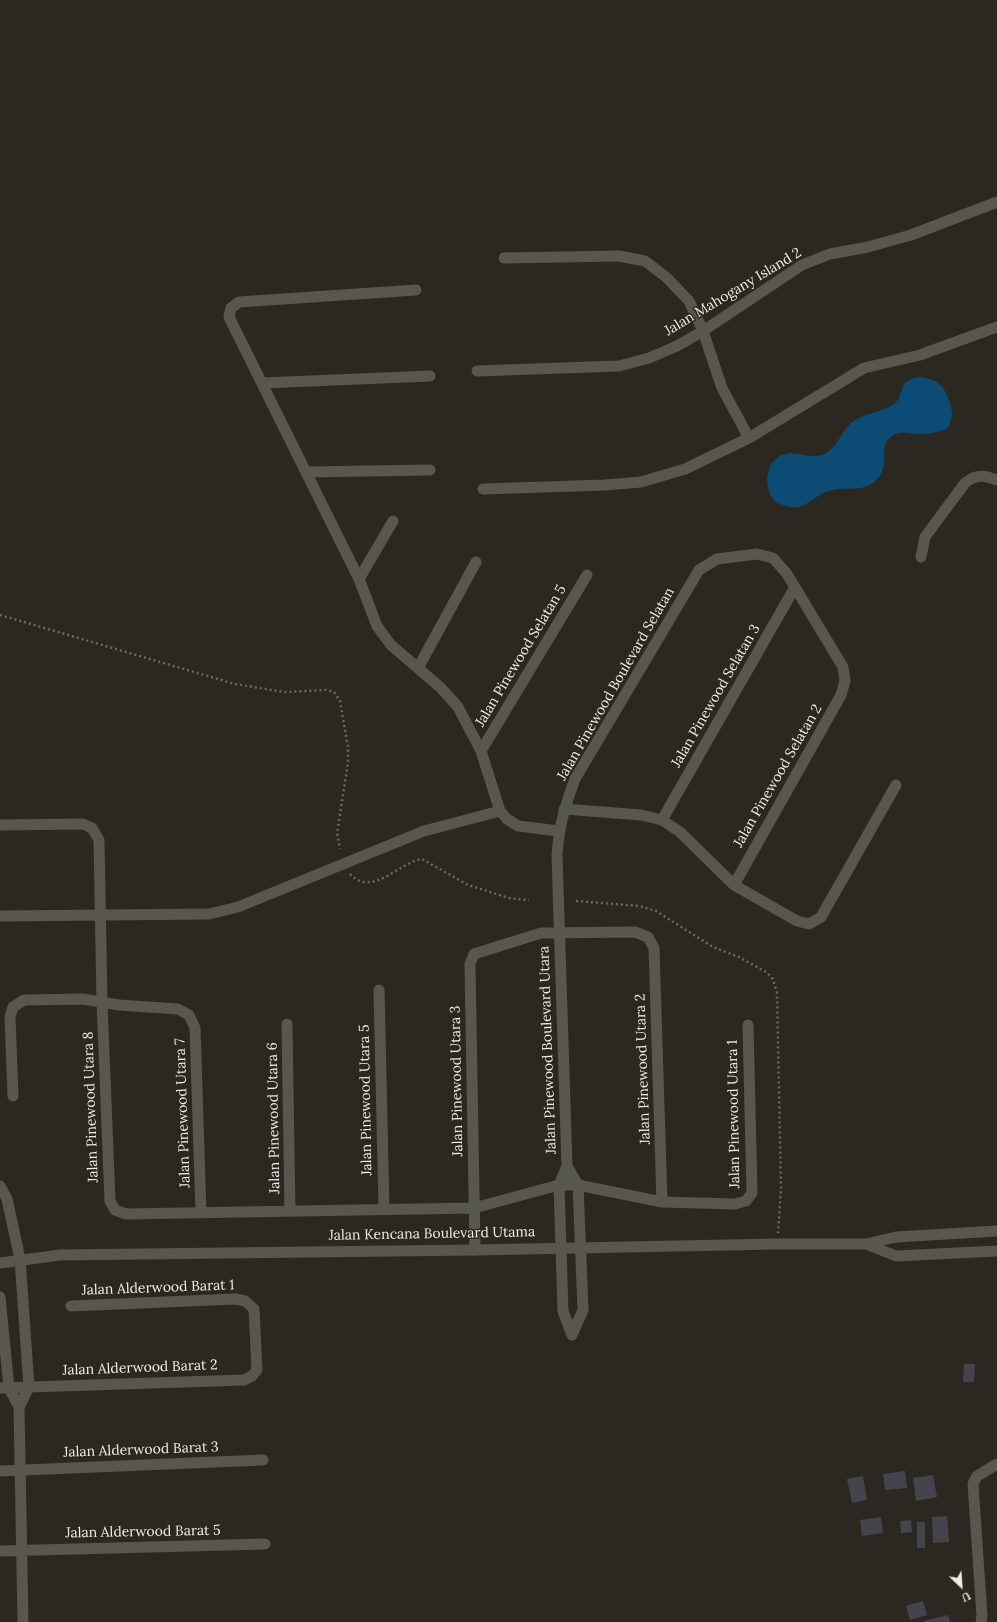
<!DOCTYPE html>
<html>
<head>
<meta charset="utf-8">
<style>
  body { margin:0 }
  #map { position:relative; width:997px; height:1622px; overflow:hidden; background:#2a2820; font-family:Lora,serif }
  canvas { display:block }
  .north { position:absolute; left:941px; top:1566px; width:40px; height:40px; -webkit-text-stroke:3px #2a2820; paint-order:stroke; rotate:155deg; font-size:11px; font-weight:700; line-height:16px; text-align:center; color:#edece7 }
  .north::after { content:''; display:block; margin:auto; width:14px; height:18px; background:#edece7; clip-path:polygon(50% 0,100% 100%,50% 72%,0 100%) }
</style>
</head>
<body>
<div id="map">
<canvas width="997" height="1622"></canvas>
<div class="north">U</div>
</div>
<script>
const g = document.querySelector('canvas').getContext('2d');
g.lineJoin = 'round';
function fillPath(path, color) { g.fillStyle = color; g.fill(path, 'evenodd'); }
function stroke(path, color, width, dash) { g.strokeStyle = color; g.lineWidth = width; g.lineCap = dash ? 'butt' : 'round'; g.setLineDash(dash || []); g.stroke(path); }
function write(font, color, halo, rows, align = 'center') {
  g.font = font + ' Lora,serif'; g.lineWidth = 3; g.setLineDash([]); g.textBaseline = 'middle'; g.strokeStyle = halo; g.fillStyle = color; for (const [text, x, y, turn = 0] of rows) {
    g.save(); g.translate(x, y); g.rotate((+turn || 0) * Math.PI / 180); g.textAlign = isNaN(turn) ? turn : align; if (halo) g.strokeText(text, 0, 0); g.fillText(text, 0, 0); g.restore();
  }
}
const water = new Path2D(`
  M921,377c17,3 22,7 28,23 2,4 3,11 3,16 -1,4 -3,8 -4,12 -9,4 -17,6 -27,6 -9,1 -20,-5 -29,2 -15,11 -2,28 -13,41 -14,17 -28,9 -47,13 -19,4 -27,24 -49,15 -3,-1 -7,-2 -8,-4 -10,-9 -10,-30 -2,-39 17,-19 33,0 51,-8 13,-6 17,-22 27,-31 12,-10 30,-10 42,-18 14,-11 2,-25 28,-28z`);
const building = new Path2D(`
  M964,1364h11l-1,18h-11z
  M905,1471l2,17 -22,2 -2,-16z
  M933,1475l4,22 -21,4 -3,-23z
  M863,1476l4,24 -15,3 -5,-24z
  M947,1516l2,26 -16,1 -1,-26z
  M881,1517l2,16 -21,3 -2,-16z
  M911,1520l1,12 -11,1 -1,-12z
  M917,1522h8v26h-8z
  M923,1601l4,14 -17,5 -4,-14z
  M948,1615l2,7h-26v-1z`);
const path = new Path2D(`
  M0,615l235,69 49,8 42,-2 8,2 6,9 8,46v16l-11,70 3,16
  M350,874c23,24 49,-12 72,-15l46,26 41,13 20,2
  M576,901l63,5 17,5 57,36 26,10 27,15 7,7 4,14 4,195 -3,45`);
const minor = new Path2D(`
  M504,258l115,-2 26,5 21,16 23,24 14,30 19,57 27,50
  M416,290l-177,12 -8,6 -2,9 130,262 18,47 14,19 49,42 18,20 23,44 19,60 7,8 11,7 41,5
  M477,371l142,-5 30,-8 28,-12 26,-15 99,-66 28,-11 38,-7 43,-12 86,-33
  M262,383l168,-7
  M306,472l124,-2
  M483,489l122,-4 36,-3 44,-13 64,-31 115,-70 56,-13 77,-28
  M921,557l4,-20 40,-54c11,-9 19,-8 32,-3
  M359,579l34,-58
  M418,668l58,-106
  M481,751l106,-176
  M564,809l77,6 21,5 18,12 54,53 63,36 12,3 12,-7 75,-132
  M662,820l133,-233
  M0,825l83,-1 9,4 7,12 3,162 8,199 5,9 11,4 348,-6 85,-23h19l84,17 73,2 11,-3 6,-8 -4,-168
  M0,916l209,-2 29,-7 186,-76 76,-20
  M379,990l5,219
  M287,1024l3,187
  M13,1096l-3,-79 3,-10 11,-7 59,-1 36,6 59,4 11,6 6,13 6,184
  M567,1166l11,19 5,125 -11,25
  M0,1186l7,13 13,60 9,128 -10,20
  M475,1250l-5,-286 4,-10 67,-21 94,-1 13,5 6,11 8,254
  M0,1297l9,91 10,19 4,215
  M572,1335l-9,-24 -4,-126 8,-19 -10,-311c2,-29 8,-49 18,-76l124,-209 18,-11 40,-5 16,4 14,16 56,93 2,14 -4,14 -107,190
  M0,1388l244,-8 8,-4 5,-6 -3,-61 -9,-8 -10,-2 -164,7
  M0,1471l263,-11
  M0,1551l265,-7
  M981,1622l1,-6 -9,-132 4,-8 20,-12`);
const tertiary = new Path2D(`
  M866,1244l30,12 101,-5
  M0,1263l60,-8 415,-5 302,-6h89l30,-7 101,-6`);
const streetNames = [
  ["Jalan Mahogany Island 2",733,292,-31],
  ["Jalan Pinewood Selatan 5",521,656,-59],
  ["Jalan Pinewood Boulevard Selatan",616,684,-60],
  ["Jalan Pinewood Selatan 3",716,696,-60],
  ["Jalan Pinewood Selatan 2",778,776,-60],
  ["Jalan Pinewood Boulevard Utara",548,1050,-92],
  ["Jalan Pinewood Utara 2",643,1069,-92],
  ["Jalan Pinewood Utara 3",457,1081,-91],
  ["Jalan Pinewood Utara 5",366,1100,-91],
  ["Jalan Pinewood Utara 8",91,1107,-92],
  ["Jalan Pinewood Utara 7",183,1113,-92],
  ["Jalan Pinewood Utara 1",734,1114,-91],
  ["Jalan Pinewood Utara 6",274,1118,-91],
  ["Jalan Kencana Boulevard Utama",432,1234,-1],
  ["Jalan Alderwood Barat 1",158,1288,-2],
  ["Jalan Alderwood Barat 2",140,1368,-2],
  ["Jalan Alderwood Barat 3",141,1450,-2],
  ["Jalan Alderwood Barat 5",143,1532,-1]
];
fillPath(water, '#0c4c74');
fillPath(building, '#45434c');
stroke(path, '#6b6962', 2.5, [2, 3]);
stroke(minor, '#58574d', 11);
stroke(tertiary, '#58574d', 11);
write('14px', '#edece7', '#2a2820', streetNames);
</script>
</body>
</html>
